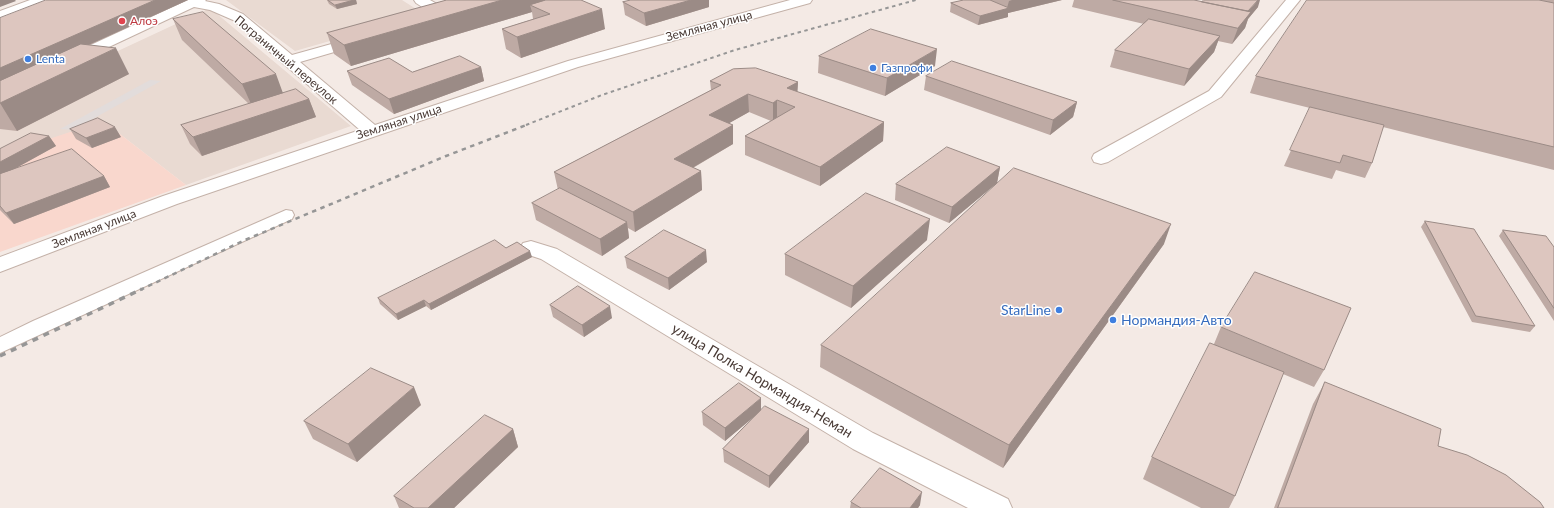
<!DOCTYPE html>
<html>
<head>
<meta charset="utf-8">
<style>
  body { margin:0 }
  canvas { display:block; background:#f4eae5 }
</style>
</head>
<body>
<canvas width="1554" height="508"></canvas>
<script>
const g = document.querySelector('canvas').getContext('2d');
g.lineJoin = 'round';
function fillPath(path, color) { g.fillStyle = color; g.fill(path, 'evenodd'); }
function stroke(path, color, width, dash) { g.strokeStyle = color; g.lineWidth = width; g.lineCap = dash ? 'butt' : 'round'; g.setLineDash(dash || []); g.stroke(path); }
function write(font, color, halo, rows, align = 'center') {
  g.font = font + ' Lato,sans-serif'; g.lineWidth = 3; g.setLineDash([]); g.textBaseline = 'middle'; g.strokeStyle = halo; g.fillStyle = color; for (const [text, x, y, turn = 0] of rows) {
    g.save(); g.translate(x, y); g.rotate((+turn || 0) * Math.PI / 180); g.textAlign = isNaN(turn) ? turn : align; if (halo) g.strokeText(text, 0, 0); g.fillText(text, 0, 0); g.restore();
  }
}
const residential = new Path2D(`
  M226,0h176l22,14 -129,37z
  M210,8l141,118 -165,59 -83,-64 -103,42v-57z`);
const commercial = new Path2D(`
  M103,121l83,64 -186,67v-89l37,-20z`);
const parking = new Path2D(`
  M150,80l11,1 -88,49 -13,-1z`);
const pedestrian = new Path2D(`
  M286,210l6,1 2,4 -2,4 -292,134v-16l33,-16z`);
const minor = new Path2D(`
  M30,0h19l-2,3 -47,17v-9z
  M188,0h18l-1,1 14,3 24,10 49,41 68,-19 5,1 2,3 -2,3 -65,19 75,63 193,-64 222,-61h22l-2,3 -232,64 -401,137 -177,68v-15l163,-61 197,-66 -127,-110 -23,-10 -16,-3 -117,55 -5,2 -5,-2 -3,-3 3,-3z
  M414,0h16l21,12 2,3 -2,3c-12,3 -25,-9 -35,-15z
  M1286,0h14l-79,97 -113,65 -7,2 -7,-2 -2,-4 2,-4 115,-63z
  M531,241l26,8 316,184 135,66 4,9h-44l-115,-59 -312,-190 -18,-6 -3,-5 3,-5z`);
const railFar2 = new Path2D(`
  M526,125l76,-30 133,-45 181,-50`);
const railFar1 = new Path2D(`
  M140,290l105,-50 201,-84 83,-32`);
const rail = new Path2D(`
  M0,356l142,-67`);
const wall = new Path2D(`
  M188,0l-99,45 40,29 -112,57 -17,-2v-111z
  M327,0h29l1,4 -20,5 -8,-5z
  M447,0h134l24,29 -84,29 -15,-9 -4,-20 31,-10 -1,-7 -181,54 -17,-12 -7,-21z
  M631,0h78v7l-63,19 -21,-11 -2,-13z
  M964,0h98l-54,13v4l-30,8 -28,-13 1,-9z
  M1074,0h120l8,2 56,5 -10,12 -3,9 -13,16 -14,-3 -4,11 -30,34 -74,-19 5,-17 29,-26 -72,-17z
  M1540,0h14v170l-171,-43 -11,36 -7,15 -29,-8 -4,9 -48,-13 26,-58 -60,-15 6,-17z
  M173,19l110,74 26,6 7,18 -114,39 -12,-12 -9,-19 68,-21 -67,-64z
  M819,56l116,10 -50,30 -67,-23z
  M481,67l3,14 -90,33 -42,-29 -5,-14 65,1z
  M926,76l151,26 -4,15 -23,18 -126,-45z
  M710,81l88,1 -1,10 87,30 -1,19 -63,45 -75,-31v-19l26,-15 -22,-9 -20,11 4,2v19l-40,24 8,3 1,19 -67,42 -7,-4 1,10 -27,18 -66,-36 -4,-17 26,-13 -4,-18 157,-82z
  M70,129l51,8 -29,11 -16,-9z
  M49,136l7,10 -44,24 92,6 6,11 -96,37 -14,-14v-61z
  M1000,167l-3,16 -48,40 -54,-23 1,-16z
  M1425,221l110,105 -5,6 -58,-10 -51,-95z
  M1503,230l51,17v74l-55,-85z
  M927,240l-76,68 -66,-33v-21z
  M1164,244l-161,224 -183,-101 1,-22z
  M506,248l26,9 -101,53 -5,-4 -28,14 -18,-16 -2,-6z
  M625,257l82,5 -38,28 -42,-22z
  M550,305l62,13 -28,19 -31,-20z
  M1221,327l103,43 -10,17 -31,-13 -48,122 -6,12h-28l-58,-29 9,-22 62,-113z
  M1325,382l113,64 106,62h-270l39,-104z
  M421,405l-64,57 -44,-23 -9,-18z
  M761,410l48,32 -40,46 -45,-26 -1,-13 35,-36 -33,28 -22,-16 -1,-13z
  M513,429l5,18 -64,61h-55l-5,-12z
  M851,502l69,3 -2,3h-68z`);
const shadedWall = new Path2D(`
  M0,0h15l1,1 -16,6z
  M155,0h33l-188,85v-17z
  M354,0h2l1,4 -20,5 -2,-4z
  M502,0h70l-42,5 2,7 -181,54 -7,-21z
  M691,0h18v7l-63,19 -2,-13z
  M1012,0h50l-54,13v4l-30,8 2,-9 27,-8 2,-7z
  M1258,0h2l-2,7 -10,12 -3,9 -13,16 6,-16 8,-14z
  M602,9l3,20 -84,29 -4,-21z
  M1220,36l-6,16 -30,34 5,-17z
  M116,48l13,26 -112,57 -17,-28z
  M937,49l-2,17 -50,30 2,-18z
  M481,67l3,14 -90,33 -5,-15z
  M276,74l8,22 -32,10 -10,-22z
  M798,82l-1,18 -10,-12z
  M748,94l1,18 -39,22 -1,-19z
  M309,99l7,18 -114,39 -9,-19z
  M777,100v18l-4,3v-18z
  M1077,102l-4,15 -23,18 3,-15z
  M884,122l-1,19 -63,45v-19z
  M733,125v19l-58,34 -1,-19z
  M115,127l6,10 -29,11 -6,-10z
  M49,136l7,10 -56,31v-15z
  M1000,167l-3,16 -48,40 3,-16z
  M701,171l1,19 -67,42 -2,-20z
  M104,176l6,11 -96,37 -8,-11z
  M930,219l-3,21 -76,68 2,-22z
  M627,222l2,16 -27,18 -2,-17z
  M1171,224l-7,20 -161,224 6,-23z
  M706,250l1,12 -38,28 -1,-12z
  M530,251l2,6 -101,53 -2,-6z
  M424,300l2,6 -28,14 -2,-6z
  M610,306l2,12 -28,19 -2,-12z
  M414,387l7,18 -64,57 -9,-18z
  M761,398v13l-36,30v-13z
  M513,429l5,18 -64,61h-26z
  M809,429v13l-40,46v-12z
  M922,492l-2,13 -2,3h-8z`);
const building = new Path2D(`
  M46,0h109l-155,68v-50z
  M328,0h26l-19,5z
  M447,0h55l-158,45 -17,-12z
  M546,0h35l21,9 -85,28 -15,-8 48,-15 -20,-9z
  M631,0h60l-47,13 -21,-11z
  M964,0h26l19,8 -29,8 -29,-13z
  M1113,0h81l57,12 -13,16z
  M1204,0h54l-10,11 -46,-9z
  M1307,0h232l15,3v144l-298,-71z
  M203,12l73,62 -34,10 -69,-65z
  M1149,19l71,17 -31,33 -74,-19z
  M871,29l66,20 -50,29 -68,-22z
  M81,44l35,4 -116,55v-22z
  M460,56l21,11 -92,32 -42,-28 42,-13 23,14z
  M952,61l125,41 -24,18 -127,-44z
  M756,68l42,14 -11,6 97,34 -64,45 -75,-31 50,-29 -18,-7 -4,3 -25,-9 -39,21 24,10 -59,34 27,12 -68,41 -79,-40 167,-87 -11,-4 23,-12z
  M296,89l13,10 -116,38 -12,-12z
  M1310,107l74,18 -12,38 -29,-8 -3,8 -50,-13z
  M98,118l17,9 -29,11 -16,-9z
  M31,133l18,3 -49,26v-13z
  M947,147l53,20 -48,40 -56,-23z
  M72,149l32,27 -98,37 -6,-7v-32z
  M1014,168l157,56 -162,221 -188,-100z
  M560,188l67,34 -27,17 -68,-36z
  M866,193l64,26 -77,67 -68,-32z
  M1425,221l49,8 61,97 -59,-10z
  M664,230l42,20 -38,28 -43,-21z
  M1503,230l43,6 8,11v61z
  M495,240l11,8 11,-6 13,9 -101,53 -5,-4 -28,14 -18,-16z
  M1255,272l96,36 -27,62 -103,-43z
  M578,286l32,20 -28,19 -32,-20z
  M1210,343l74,29 -49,124 -83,-39z
  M371,368l43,19 -66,57 -44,-23z
  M1325,382l116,47 -3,17 29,9 39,20 34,27 4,6h-266z
  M739,383l22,15 -36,30 -23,-16z
  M765,406l44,23 -40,47 -46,-27z
  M485,415l28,14 -85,79h-14l-20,-12z
  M880,468l42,24 -12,16h-49l-10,-6z`);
const markers = [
  [122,21,4,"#e0444e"],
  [28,59,4,"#3f7fe0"],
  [873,68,4,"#3f7fe0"],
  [1059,310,4,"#3f7fe0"],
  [1113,320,4,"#3f7fe0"]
];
const farHealthnames = [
  ["Алоэ",130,21]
];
const farStreetnames = [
  ["Земляная улица",709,26,-15],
  ["Пограничный переулок",286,60,40],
  ["Земляная улица",399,122,-18],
  ["Земляная улица",94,229,-21]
];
const farShopnames = [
  ["Lenta",36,59],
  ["Газпрофи",881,68]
];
const shopNames = [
  ["StarLine",1051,310],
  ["Нормандия-Авто",1121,320,"left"]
];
const streetNames = [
  ["улица Полка Нормандия-Неман",762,381,31]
];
fillPath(residential, '#e9dad2');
fillPath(commercial, '#f9d7cd');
fillPath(parking, '#e2dcdb');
stroke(pedestrian, '#c4b2a9', 2);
stroke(minor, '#c4b2a9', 2);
fillPath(pedestrian, '#fff');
fillPath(minor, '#fff');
stroke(railFar2, '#969696', 2, [3.5, 3.5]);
stroke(railFar1, '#969696', 2.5, [4.5, 4.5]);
stroke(rail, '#969696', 3.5, [6, 6]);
fillPath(wall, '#beaaa4');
fillPath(shadedWall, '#9b8b86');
fillPath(building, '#ddc6bf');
stroke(building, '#9b8b86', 1);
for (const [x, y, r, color] of markers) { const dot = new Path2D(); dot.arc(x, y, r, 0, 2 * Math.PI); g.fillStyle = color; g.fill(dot); stroke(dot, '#fff', 1.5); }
write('12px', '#be3a42', '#fff', farHealthnames, 'left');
write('12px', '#483934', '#fff', farStreetnames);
write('12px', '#366cbe', '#fff', farShopnames, 'left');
write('14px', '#366cbe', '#fff', shopNames, 'right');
write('14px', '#483934', '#fff', streetNames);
</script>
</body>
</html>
